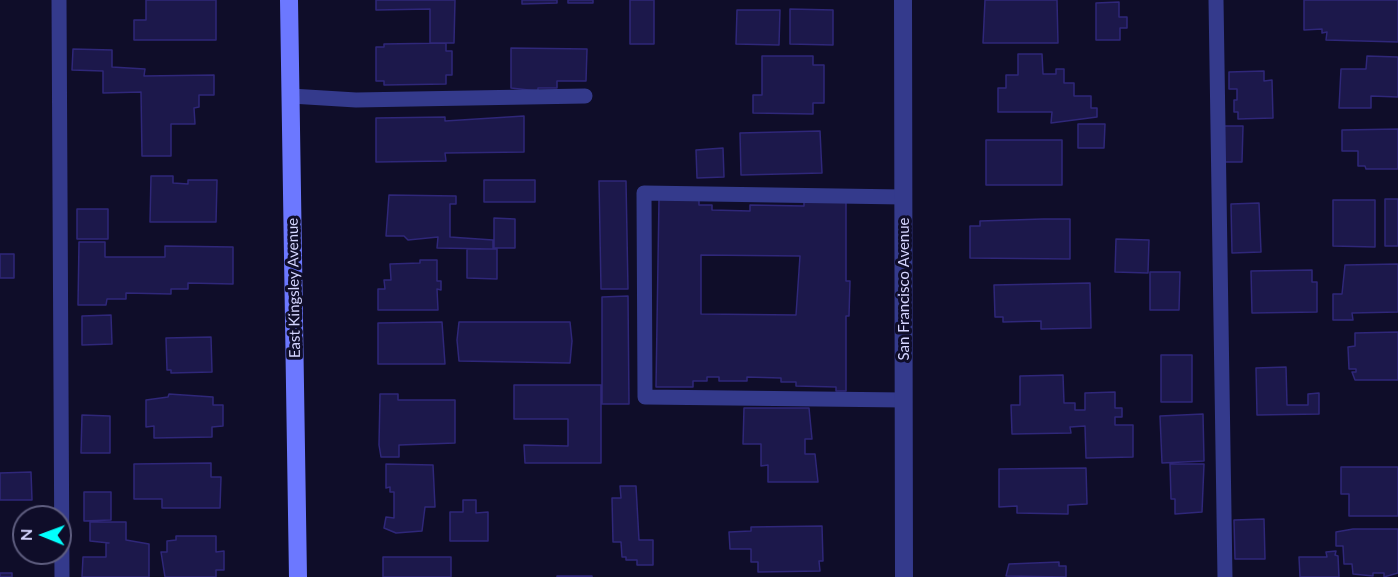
<!DOCTYPE html>
<html>
<head>
<meta charset="utf-8">
<style>
  body { margin:0 }
  #map { position:relative; width:1398px; height:577px; overflow:hidden; background:#0f0d29; font-family:Lato,sans-serif }
  canvas { display:block }
  .north { position:absolute; left:12px; top:505px; width:60px; height:60px; box-sizing:border-box; background:#0f0d29; border:2px solid #5e5d7f; border-radius:50%; rotate:271deg; font-size:16px; font-weight:700; line-height:24px; text-align:center; color:#d5d5ff }
  .north::after { content:''; display:block; margin:auto; width:21px; height:27px; background:#01fffd; clip-path:polygon(50% 0,100% 100%,50% 72%,0 100%) }
</style>
</head>
<body>
<div id="map">
<canvas width="1398" height="577"></canvas>
<div class="north">N</div>
</div>
<script>
const g = document.querySelector('canvas').getContext('2d');
g.lineJoin = 'round';
function fillPath(path, color) { g.fillStyle = color; g.fill(path, 'evenodd'); }
function stroke(path, color, width, dash) { g.strokeStyle = color; g.lineWidth = width; g.lineCap = dash ? 'butt' : 'round'; g.setLineDash(dash || []); g.stroke(path); }
function write(font, color, halo, rows, align = 'center') {
  g.font = font + ' Lato,sans-serif'; g.lineWidth = 6; g.setLineDash([]); g.textBaseline = 'middle'; g.strokeStyle = halo; g.fillStyle = color; for (const [text, x, y, turn = 0] of rows) {
    g.save(); g.translate(x, y); g.rotate((+turn || 0) * Math.PI / 180); g.textAlign = isNaN(turn) ? turn : align; if (halo) g.strokeText(text, 0, 0); g.fillText(text, 0, 0); g.restore();
  }
}
const building = new Path2D(`
  M146,0h70v40h-82v-20h12z
  M376,0h79l-1,43h-24v-34l-54,1z
  M522,0h35v3l-35,1z
  M568,0h25v3h-25z
  M630,0h24v44h-24z
  M985,0h72l1,43h-75z
  M1304,0h94v42l-72,-2 1,-8 -5,1v-4l-18,1z
  M1119,2v15h8v11h-7v12h-24v-37z
  M790,9l43,1v35l-43,-1z
  M737,10h43l-1,35 -43,-1z
  M446,43v8h6v24h-6v9l-62,1v-4h-8v-34h8v-3z
  M511,48l76,1 -1,32h-29v7h-19v3l-27,-3z
  M73,49l39,1v17l33,2 -1,7 70,-1v20h-15v12l-5,1 1,16h-24v32h-29l-1,-64 -38,1v-22l-31,-1z
  M1018,54h24l1,20h13v-5h8v14h10v13h17v12h6v9l-46,6 1,-11h-54v-24h8v-13h12z
  M762,56h51v9h11v38h-11v11l-60,-1v-18h9z
  M1367,56l31,1v40l-27,-1v12h-32l2,-39h25z
  M1264,71v10l8,-1 1,38 -35,1v-7h-4v-12h3v-11h-8v-17z
  M524,116v36l-79,1 1,8 -70,1v-44l69,-1v4z
  M1078,124h27l-1,24h-26z
  M1223,126h20l-1,36h-19z
  M1398,129v40h-32l-1,-3h-7v-15h-16v-21z
  M820,131l2,42 -81,2 -1,-42z
  M986,140h76v45h-76z
  M723,148l1,29 -27,1 -1,-28z
  M151,176h22v7l15,1v-4h29l-1,42h-66z
  M484,180h51v22h-51z
  M599,181h27l2,108h-27z
  M389,195l67,1v8h-6v33l43,3v9l-56,-1 1,-11 -30,3 -4,-4h-18z
  M659,199l40,1v5h13v5l38,1v-6l54,1v-4l42,-2v81h4l-1,35h-3v75h-10v-4l-40,-1v-4h-15v-4l-34,-1v4h-28v-4h-12v4h-14v6h-37zM701,255l99,1 -4,59 -95,-1z
  M1385,199h13v47h-13z
  M1333,200h42v47l-42,-1z
  M1259,203l2,49 -29,1 -1,-49z
  M77,209h31v30h-31z
  M494,218l21,1v29h-21z
  M1043,219h27v40l-100,-1v-32h10v-5z
  M1116,239l33,1 -1,33 -33,-1z
  M79,242h26v15h60v-11l68,1v37l-45,-1v6h-17v5l-45,-1v6h-19l-1,6h-28z
  M467,249h30v30l-30,-1z
  M0,254h14v24h-14z
  M420,260h17v21h4v9l-4,-1 1,21h-60v-21h7l-1,-9h7l-1,-16 30,-1z
  M1398,264v48l-46,1 1,7h-20v-26h9l3,-29z
  M1312,270v12h5v30l-65,1 -1,-42z
  M1150,272h30l-1,38h-29z
  M1090,283l1,45 -50,1v-8l-38,1v-5h-8l-1,-32z
  M628,296l1,108h-27v-107z
  M111,315l1,29 -30,1v-29z
  M442,322l3,42h-67v-41z
  M459,322h111l2,19 -2,22 -111,-2 -2,-21z
  M1398,332v48h-43l-3,-8h4v-3h-7l-1,-22 7,-1v-13z
  M211,337l1,35 -41,1v-3h-4l-1,-32z
  M1161,355h31v47h-31z
  M1286,367l1,38h21v-11l11,-1v21l-62,1 -1,-47z
  M1063,375l1,28h11v7h10v-17l30,-1v16h7v9h-7v8h18v32l-47,1 -1,-32 -15,1 1,6 -59,1 -1,-29h9v-29z
  M514,385h87v78h-76l-1,-18 44,1v-27h-54z
  M169,394l44,3v8h10v21l-11,1v10l-58,1v-12l-8,1v-27l22,-3z
  M380,394h18v6h57v43l-56,2v12h-18l-2,-12z
  M744,408h65l3,31h-7v15h10l3,28h-50v-17l-7,1v-22h-18z
  M1203,414l1,47 -42,2 -2,-47z
  M82,415l28,1v37h-29z
  M211,463v14h10l-1,31h-58v-9h-28v-35z
  M386,464l47,1 2,42h-10l-3,24 -26,2 -12,-5 2,-11 8,1v-26h-4v-5l-4,1z
  M1170,464h34l-2,48 -27,2v-15h-4z
  M1341,467h57v49h-49v-22h-8z
  M1086,468l1,36 -19,1v9l-51,-1v-7l-18,1v-38z
  M31,472l1,28h-32v-27z
  M620,486h16l3,54h14v25h-16v-5h-11v-3h-4l-1,-15h-8l-1,-44h9z
  M84,492h27v28l-27,1z
  M463,500h13v13l12,-1v29h-38v-29h13z
  M1264,519l1,40h-30l-1,-39z
  M90,522h36v18l23,4v33h-67l1,-20h23v-14h3l-19,-2z
  M822,526l1,35h-4l1,10 -62,1v-10h-7v-13h-21l-1,-17 22,-1v-4z
  M1353,529h45v44l-14,4v-4h-11v3l-20,-2 -1,-10h-8l-1,-18h-7v-14z
  M176,536h40v16l8,-1v19h-8v7h-51l-4,-25h6v-11l9,-1z
  M1336,551l-1,4 3,1 1,21h-39l-1,-20h28l-1,-5z
  M383,557h68v20h-68z
  M1059,562v4h7v11l-60,-1 3,-12z
  M0,573h12v4h-12z
  M557,576h35v1h-35z`);
const lane = new Path2D(`
  M59,0l3,577
  M1216,0l9,577
  M291,96l65,4 229,-4
  M903,197l-259,-4 1,204 259,3`);
const street = new Path2D(`
  M903,0l1,577`);
const secondary = new Path2D(`
  M289,0l9,577`);
const streetNames = [
  ["East Kingsley Avenue",294,288,-91],
  ["San Francisco Avenue",904,289,-90]
];
fillPath(building, '#1c184b');
stroke(building, '#2f2779', 1.5);
stroke(lane, '#343a8c', 15);
stroke(street, '#343a8c', 18);
stroke(secondary, '#6c78ff', 18);
write('15px', '#d5d5ff', '#0f0d29', streetNames);
</script>
</body>
</html>
